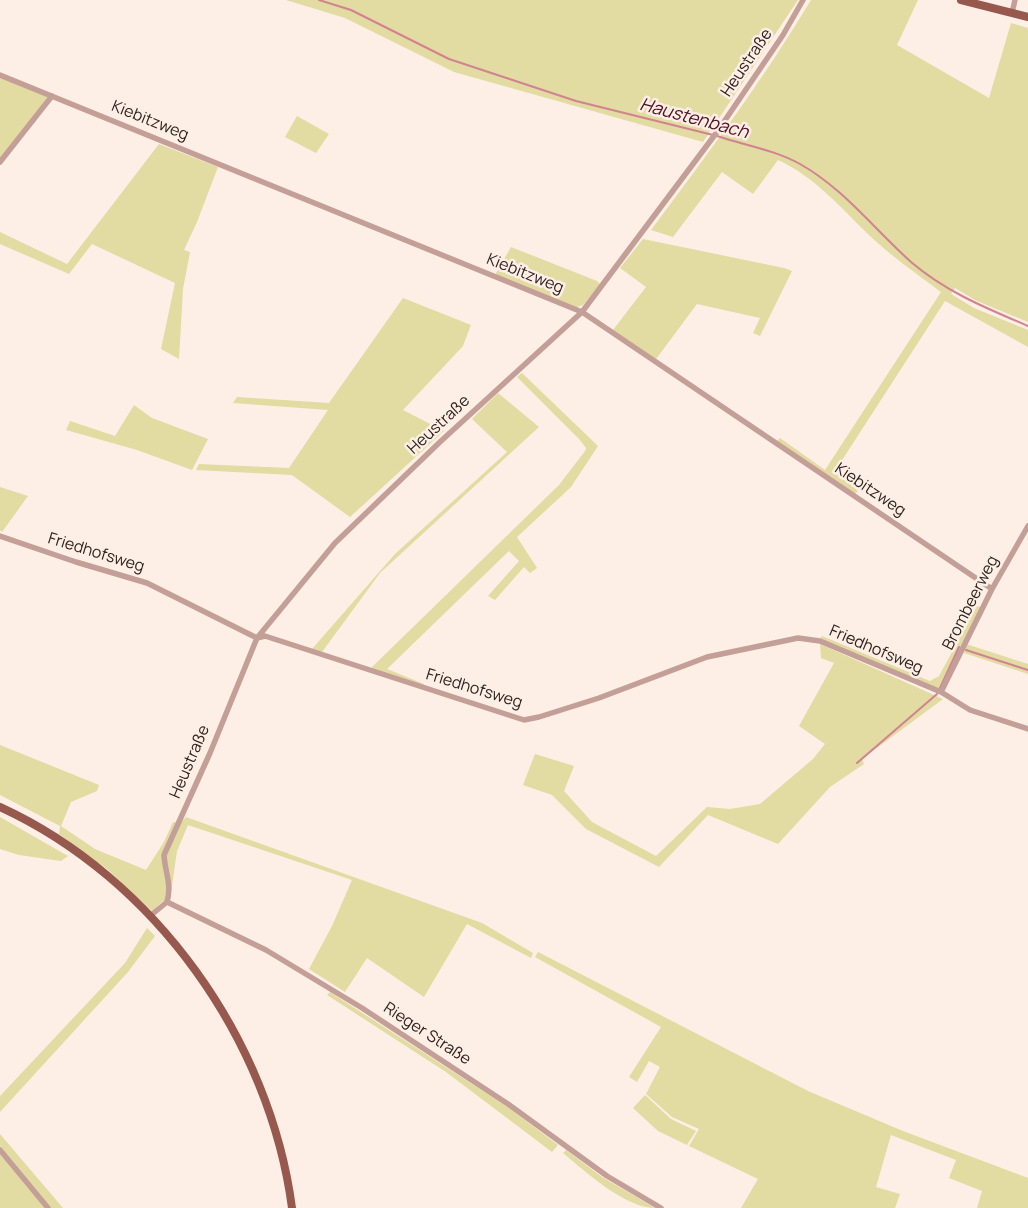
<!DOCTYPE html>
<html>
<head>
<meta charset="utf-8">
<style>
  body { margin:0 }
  canvas { display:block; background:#fdefe5 }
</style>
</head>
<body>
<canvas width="1028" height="1208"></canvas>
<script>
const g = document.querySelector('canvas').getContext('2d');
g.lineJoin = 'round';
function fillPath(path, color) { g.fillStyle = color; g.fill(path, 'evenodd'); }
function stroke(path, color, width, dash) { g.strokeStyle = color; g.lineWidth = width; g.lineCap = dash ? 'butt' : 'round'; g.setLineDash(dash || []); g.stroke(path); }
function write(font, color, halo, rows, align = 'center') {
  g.font = font + ' Manrope,sans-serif'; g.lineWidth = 5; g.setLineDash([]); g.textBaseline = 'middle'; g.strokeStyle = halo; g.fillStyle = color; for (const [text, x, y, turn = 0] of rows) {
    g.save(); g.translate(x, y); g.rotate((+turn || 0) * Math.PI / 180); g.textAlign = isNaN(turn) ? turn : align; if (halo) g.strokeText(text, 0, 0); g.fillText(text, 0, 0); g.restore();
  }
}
const green = new Path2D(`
  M286,0h512l-95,142 -249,-70 -109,-54z
  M811,0h107l-21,45 92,53 22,-75 17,5v294l-51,-21 -22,-13 -4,6 23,14 54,22v17l-83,-46 -110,170 23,20 -3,3 -78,-53 3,-3 45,32 116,-178c-24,-18 -50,-36 -72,-57 -29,-28 -54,-58 -91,-75l-25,34 -31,-22 -49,65 -22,-7c56,-75 112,-150 160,-230z
  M0,77l48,20 -48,61z
  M297,116l32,18 -13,19 -31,-16z
  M159,144l59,23 -21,55 -13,28 6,2 -7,37 -4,70 -18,-10 14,-66 -83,-39 -23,30 -69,-30v-12l67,32z
  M643,239l141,29 8,3 -32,65 -7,-3 7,-15 -63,-14 -41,55 -43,-29 33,-43 -26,-19z
  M511,247l86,34 3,3 -17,21 -6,2 -82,-32z
  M403,298l68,27 -8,21 -60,64 41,21 -94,86 -58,-42 -96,-5 3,-6 90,4 39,-58 -95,-7 4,-6 92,6z
  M522,373l76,73 -27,41 -54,50 20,31 -7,5 -6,-6 -29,33 -7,-4 31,-35 -10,-10 -122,118 37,15 -1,3 -53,-18 189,-184 26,-34 1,-3 -6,-8 -63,-63z
  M498,393l41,34 -159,146 -58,79 -10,-3 83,-95 112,-102 -35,-33z
  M134,405l18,13 56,21 -16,31 -55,-20 -71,-20 4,-9 45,15z
  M0,487l28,9 -26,36 -2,-2z
  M977,606l4,1 -41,84 -120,-52 2,-3 108,45 9,-5z
  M820,644l123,55 -81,60 2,5 -34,23 -52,57 -70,-29 -49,52 -73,-38 -34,-34 -29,-10 12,-31 39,12 -10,25 28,31 64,34 51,-49 23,2 30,-5 53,-45 12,-15 -26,-18 35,-63 -13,-5z
  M966,644l62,20v10l-64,-21z
  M0,745l99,40 -2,6 -26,11 -10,24 34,23 51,21 18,-28 9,-20 7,1 6,-6 296,106 51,30 -2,5 -64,-34 -43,73 -57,-39 -22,34 -36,-23 23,-43 20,-46 -164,-55 -11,26 -7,49 -7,1 -11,10 -45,-42 -48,-35 1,-8 -60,-31z
  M0,817l68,39 -7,5 -42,-6 -19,-6z
  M147,928l8,8 -27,36 -128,140v-16l125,-133z
  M538,952l270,139 95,40 125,47v30h-51l5,-17 -33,-13 7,-18 -65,-25 -15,52 24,7 -5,14h-154l17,-29 -69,-33 10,-17 -27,-12 -26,-23 14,-27 -11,-6 -12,21 -8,-5 32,-50 -126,-70z
  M330,992l176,114 52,39 -6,7 -106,-80 -119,-77z
  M645,1095l26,24 25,12 -9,14 -29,-14 -25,-23z
  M0,1134l63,74h-12l-51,-62z
  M566,1150l36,27 53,31c-30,0 -69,-36 -92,-55z
  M0,1154l45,54h-45z`);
const stream = new Path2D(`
  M319,0l32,10 98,49 127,42 137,34
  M717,136c27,9 58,14 83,28 43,24 75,66 111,98 35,30 75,46 117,64
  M966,650l62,20
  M940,688l19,-41
  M857,763l80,-69`);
const minor = new Path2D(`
  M1012,13l3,-13
  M0,75l582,237 410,277
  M0,162l52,-66
  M0,536l76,26 71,21 110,55 8,-2 259,84 15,-3 60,-19 108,-41 91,-19 22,3 121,51 29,18 58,19
  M941,692l51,-103 36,-63
  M167,902c5,-19 -2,-29 -3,-47l46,-102 47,-115 78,-95 106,-102 141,-129 135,-180 66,-97 20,-35
  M167,902l99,48 96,58 146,96 99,72 54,32
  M150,916l17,-14
  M0,1150l48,58`);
const major = new Path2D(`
  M961,0l67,17
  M0,807c155,71 270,233 292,401`);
const streetNames = [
  ["Heustraße",747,63,-56],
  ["Kiebitzweg",150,121,22],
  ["Kiebitzweg",525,274,22],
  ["Heustraße",439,425,-43],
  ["Kiebitzweg",870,490,34],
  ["Friedhofsweg",96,553,17],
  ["Brombeerweg",971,603,-63],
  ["Friedhofsweg",876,650,23],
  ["Friedhofsweg",474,689,17],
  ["Heustraße",190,762,-67],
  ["Rieger Straße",427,1034,33]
];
const waterNames = [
  ["Haustenbach",694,119,15]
];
fillPath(green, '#e2dba2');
stroke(stream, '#d28291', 2);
stroke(minor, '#c39f97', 5.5);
stroke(major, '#97594d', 8);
write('16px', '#2e2520', '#fdefe5', streetNames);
write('italic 18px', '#560f25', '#fdefe5', waterNames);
</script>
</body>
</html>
